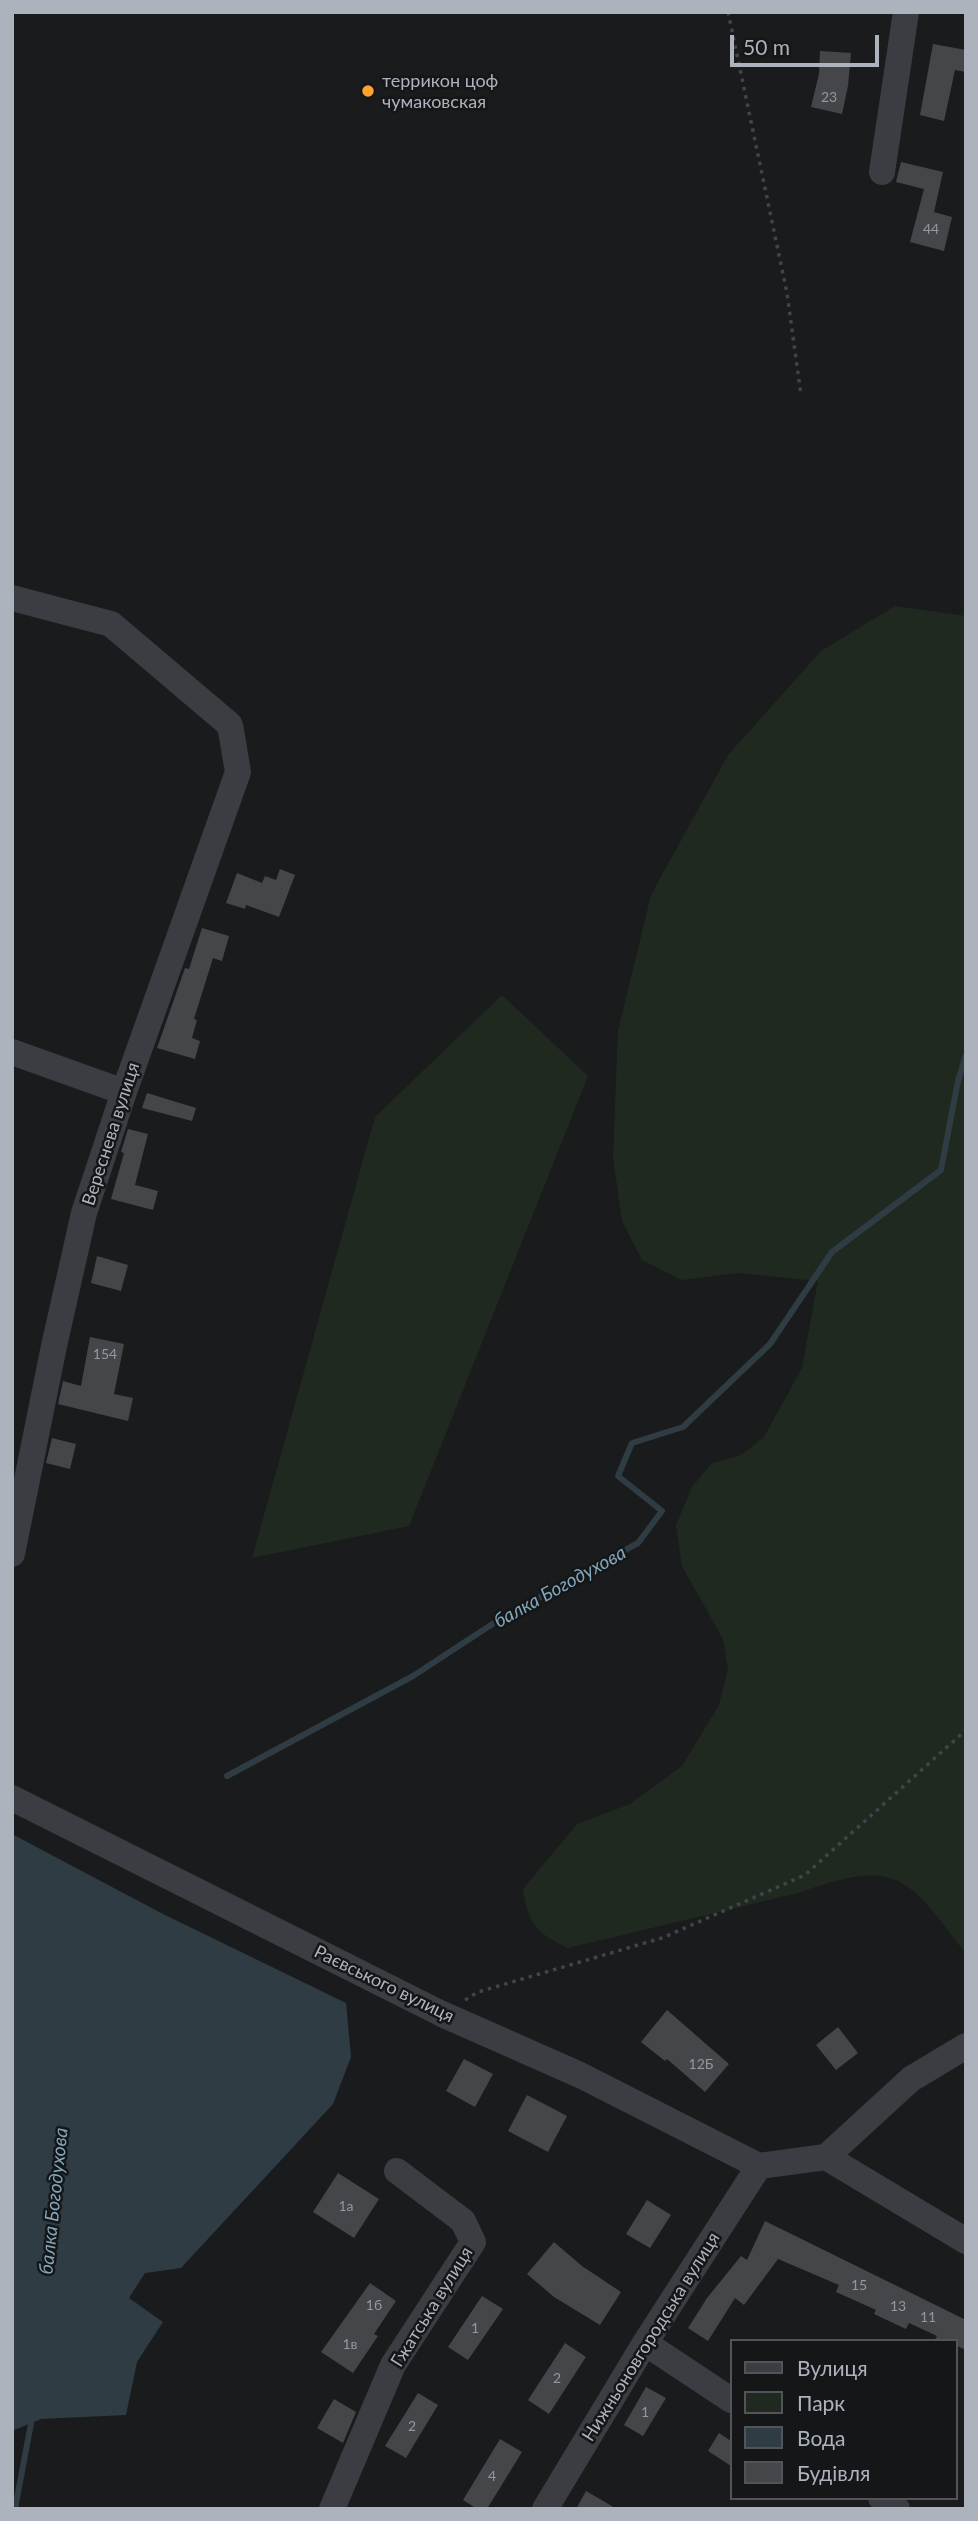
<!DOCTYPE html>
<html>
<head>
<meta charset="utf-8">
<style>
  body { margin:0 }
  #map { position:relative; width:978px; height:2521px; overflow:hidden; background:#1a1b1d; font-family:Lato,sans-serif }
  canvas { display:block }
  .frame { position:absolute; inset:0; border:14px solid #acb3bd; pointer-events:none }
  .legend { position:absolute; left:730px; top:2339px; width:228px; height:161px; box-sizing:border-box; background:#151618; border:2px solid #51555a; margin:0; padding:9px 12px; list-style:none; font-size:21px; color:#acb3bd }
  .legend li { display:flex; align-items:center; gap:14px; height:35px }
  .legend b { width:35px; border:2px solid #51555a }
  .scale { position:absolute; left:730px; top:35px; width:149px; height:32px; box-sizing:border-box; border:4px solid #acb3bd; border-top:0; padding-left:9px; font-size:21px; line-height:24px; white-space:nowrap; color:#acb3bd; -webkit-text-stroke:5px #151618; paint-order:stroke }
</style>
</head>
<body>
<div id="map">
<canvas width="978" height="2521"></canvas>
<div class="frame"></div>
<ul class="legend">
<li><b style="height:9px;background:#3b3d42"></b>Вулиця</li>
<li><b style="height:19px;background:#202920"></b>Парк</li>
<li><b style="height:19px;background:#2f3c43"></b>Вода</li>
<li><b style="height:19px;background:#44464a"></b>Будівля</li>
</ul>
<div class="scale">50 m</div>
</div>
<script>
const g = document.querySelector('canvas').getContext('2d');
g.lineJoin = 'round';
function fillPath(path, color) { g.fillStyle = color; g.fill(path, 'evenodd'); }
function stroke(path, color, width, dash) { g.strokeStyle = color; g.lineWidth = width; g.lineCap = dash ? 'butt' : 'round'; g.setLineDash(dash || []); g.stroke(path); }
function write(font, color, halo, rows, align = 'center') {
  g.font = font + ' Lato,sans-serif'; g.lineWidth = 5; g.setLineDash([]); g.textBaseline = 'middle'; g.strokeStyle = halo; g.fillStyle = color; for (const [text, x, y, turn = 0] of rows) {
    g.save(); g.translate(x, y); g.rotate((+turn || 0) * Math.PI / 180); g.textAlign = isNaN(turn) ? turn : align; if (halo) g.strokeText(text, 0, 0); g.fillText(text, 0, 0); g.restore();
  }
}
const green = new Path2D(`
  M895,606l71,10v1338c-59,-78 -68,-97 -168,-61l-230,55c-32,-15 -40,-24 -45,-59l54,-65 53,-20 52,-38 37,-61 9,-36 -5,-30 -41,-73 -6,-41 16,-38 19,-23 30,-9 23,-18 38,-69 16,-87 -81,-8 -55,7 -40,-20 -20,-39 -9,-64 5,-126 33,-136 77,-140 93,-104z
  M502,995l86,81 -179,450 -157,32 123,-441z`);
const water = new Path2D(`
  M12,1834l151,80 183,89 5,54 -18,47 -152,164 -36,5 -16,25 34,24 -26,40 -11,53 -85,4 -29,12z`);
const stream = new Path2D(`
  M227,1776l186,-100 84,-55 141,-78 24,-32 -44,-35 14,-33 51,-16 87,-83 62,-92 109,-82 17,-89 8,-26
  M15,2509l17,-91`);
const building = new Path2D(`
  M933,44l33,6v22l-11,-2 -11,51 -24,-6z
  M820,51l31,2 -3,33 -6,28 -31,-7 8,-33z
  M901,162l42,10 -9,40 18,5 -8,34 -34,-9 14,-53 -28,-7z
  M280,869l15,6 -16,42 -33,-12 -1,4 -19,-6 11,-30 25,10 3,-7 11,4z
  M202,928l27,8 -7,25 -9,-3 -19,61 3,1 -5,18 8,3 -5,18 -38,-11 28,-80 4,1z
  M147,1093l49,15 -4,13 -50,-13z
  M128,1129l20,5 -13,51 23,6 -5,19 -42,-11 13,-46 -3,-1z
  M97,1256l31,9 -7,26 -30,-8z
  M90,1337l34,7 -10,50 19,4 -5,23 -70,-17 5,-23 18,5z
  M52,1438l24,6 -6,25 -24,-6z
  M667,2010l62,54 -24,28 -38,-33 -2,2 -24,-19z
  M838,2027l20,26 -22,17 -20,-25z
  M464,2059l29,15 -18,33 -29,-16z
  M527,2095l40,21 -19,36 -40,-21z
  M338,2173l41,26 -25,39 -41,-26z
  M647,2200l24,15 -21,33 -24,-14z
  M765,2221l201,99v30l-11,-5v-4h-21l3,-5 -28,-13 -3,6 -32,-15 2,-4 -40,-18 3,-7 -61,-26 -34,46 -9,-7 -27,43 -20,-13 19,-30 34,-42 6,4z
  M554,2242l28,24 39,26 -21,33 -46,-28 -27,-23z
  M370,2283l26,18 -22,33 4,2 -25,37 -32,-21z
  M482,2296l21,13 -35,51 -20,-13z
  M565,2343l21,14 -37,57 -21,-14z
  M646,2387l20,11 -23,38 -19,-11z
  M418,2393l20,12 -32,53 -21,-12z
  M334,2399l22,13 -13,31 -26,-15z
  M719,2433l12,8v25l-23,-15z
  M500,2439l22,13 -35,57h-10l-14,-9z
  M586,2491l31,18h-41z`);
const path = new Path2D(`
  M728,12l59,281 14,102
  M465,2000l13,-8 184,-54 143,-63 161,-145`);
const minor = new Path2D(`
  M882,172l24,-160
  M12,598l99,26 119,101 8,47 -114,320 -40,121 -30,133 -42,208
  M12,1052l112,40
  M12,1798l430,216 138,61 179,91
  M826,2157l140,84
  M759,2166l67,-9 85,-78 55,-33
  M645,2343l86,57
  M881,2498l16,11
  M332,2509l61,-144 80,-123 -10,-21 -66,-50
  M545,2509l100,-166 114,-177`);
const markers = [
  [368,91,7,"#fea231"]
];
const numberNames = [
  ["23",829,97],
  ["44",931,229],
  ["154",105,1354],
  ["12Б",701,2064],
  ["1а",346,2206],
  ["15",859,2285],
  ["1б",374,2305],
  ["13",898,2306],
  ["11",928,2317],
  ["1",475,2328],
  ["1в",350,2344],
  ["2",557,2378],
  ["1",645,2412],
  ["2",412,2426],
  ["4",492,2476]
];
const poiNames = [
  ["террикон цоф",382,81],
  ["чумаковская",382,102]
];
const streetNames = [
  ["Вереснева вулиця",111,1134,-72],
  ["Раєвського вулиця",384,1984,26],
  ["Гжатська вулиця",432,2307,-58],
  ["Нижньоновгородська вулиця",651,2337,-58]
];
const waterNames = [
  ["балка Богодухова",560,1587,-29],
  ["балка Богодухова",54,2201,-84]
];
fillPath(green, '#202920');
fillPath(water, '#2f3c43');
stroke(stream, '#2f3c43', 6);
fillPath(building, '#44464a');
stroke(path, '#41444a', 3.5, [3.5, 5]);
stroke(minor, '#3b3d42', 26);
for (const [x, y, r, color] of markers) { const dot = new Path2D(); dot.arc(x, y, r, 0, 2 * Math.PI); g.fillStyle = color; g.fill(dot); stroke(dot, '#151618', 2.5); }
write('14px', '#9298a0', null, numberNames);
write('18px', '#acb3bd', '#151618', poiNames, 'left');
write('18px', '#acb3bd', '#151618', streetNames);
write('italic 19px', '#82a6ba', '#151618', waterNames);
</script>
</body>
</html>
